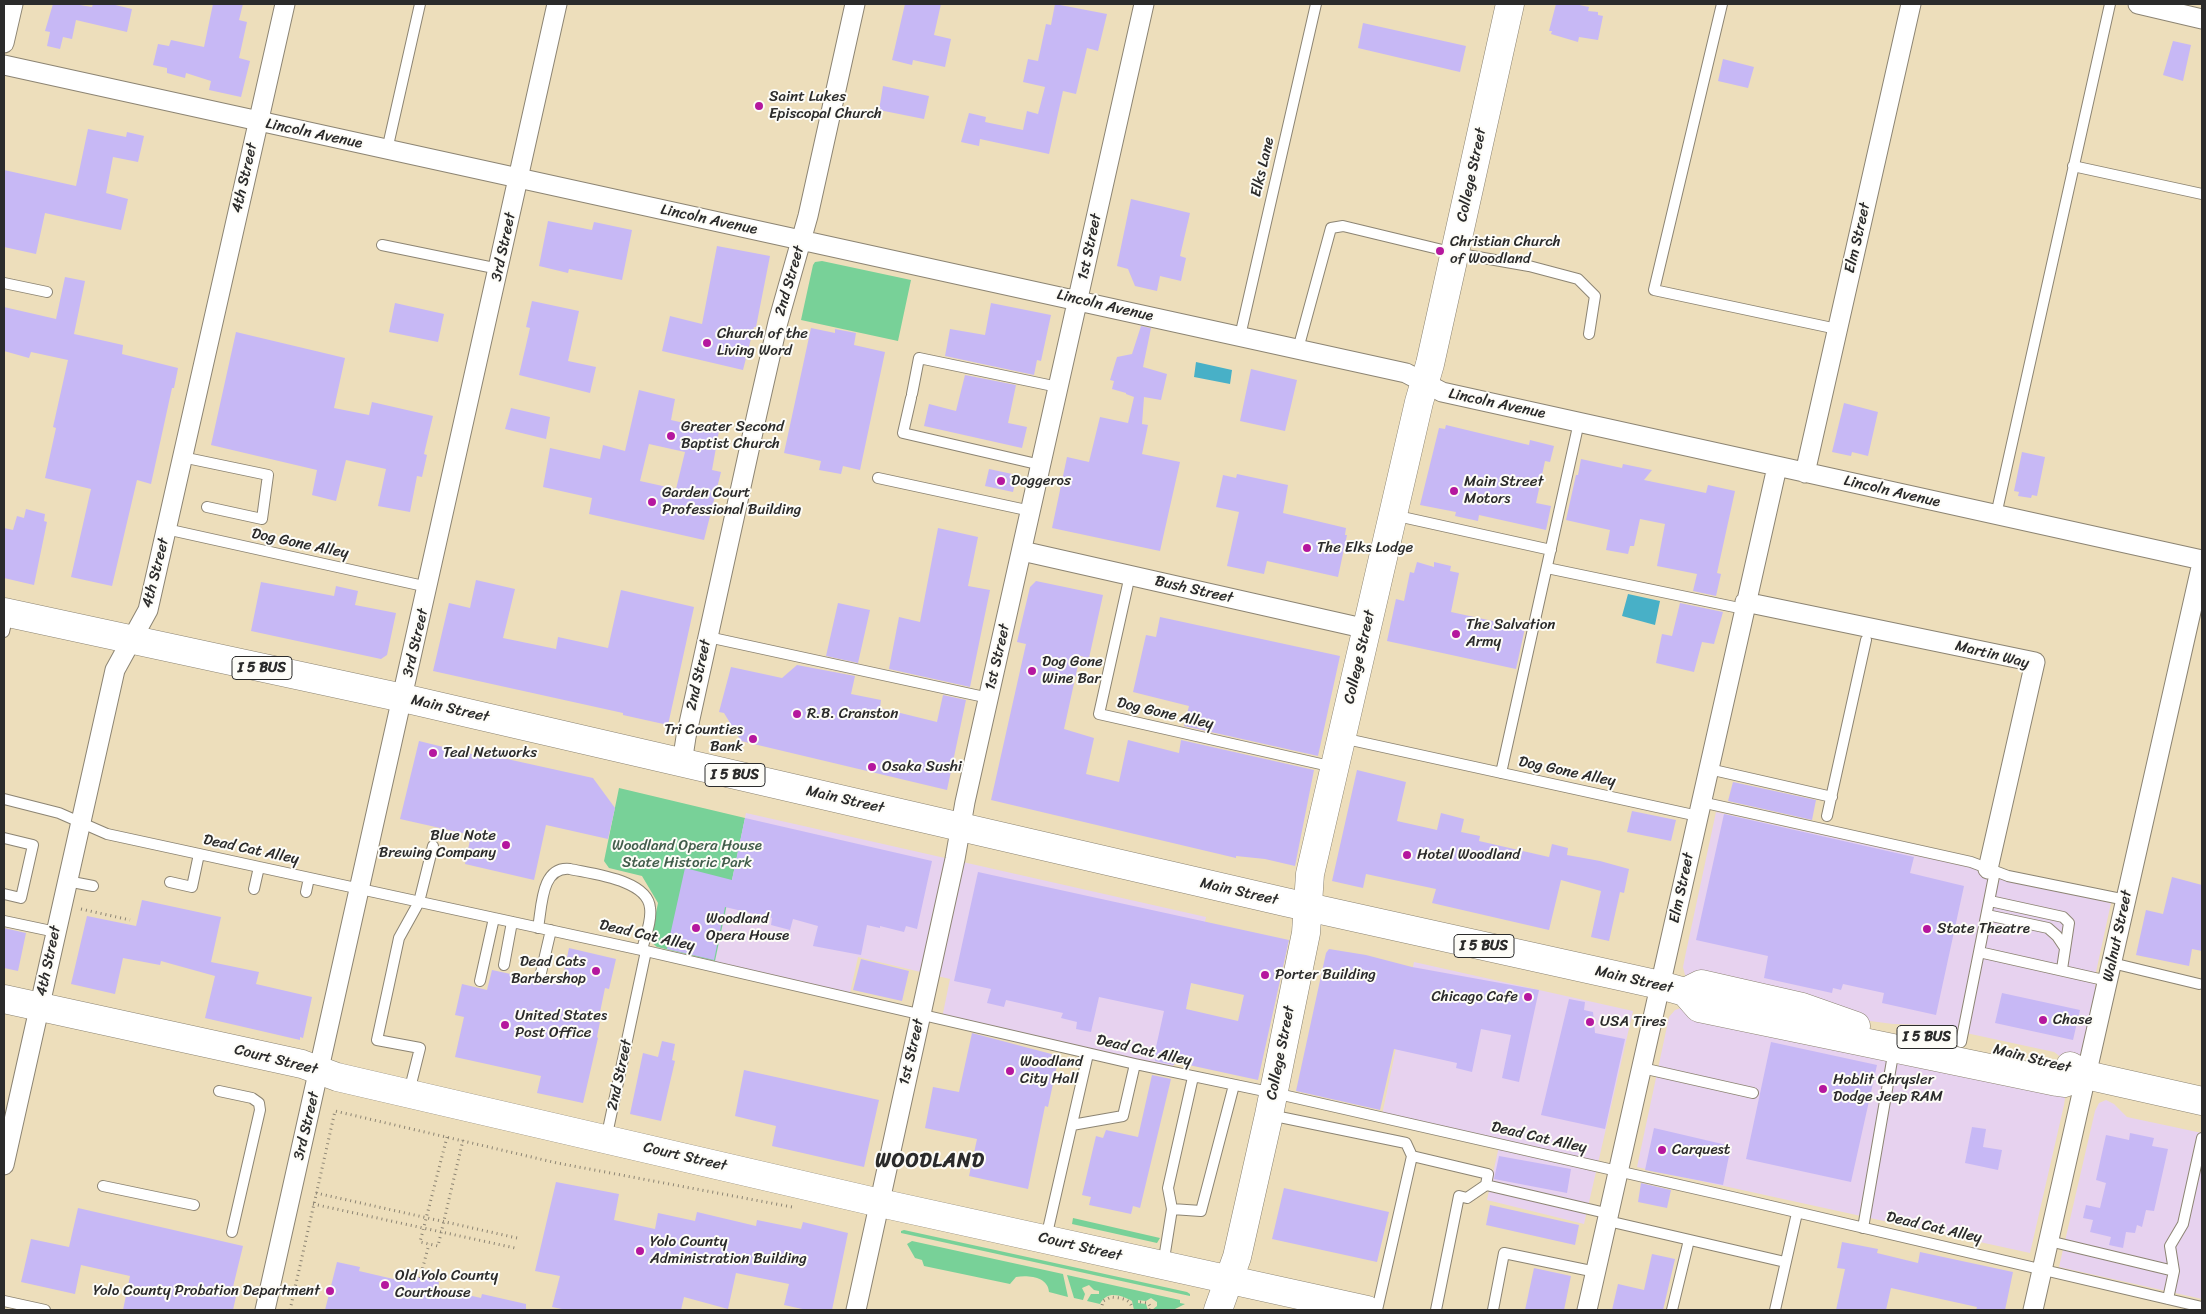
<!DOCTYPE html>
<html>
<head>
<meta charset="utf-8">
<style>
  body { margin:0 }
  #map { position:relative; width:2206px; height:1314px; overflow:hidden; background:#eddebb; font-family:Sriracha,sans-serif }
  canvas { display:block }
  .frame { position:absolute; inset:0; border:5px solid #2b2b2b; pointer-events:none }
</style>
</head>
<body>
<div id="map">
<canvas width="2206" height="1314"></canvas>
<div class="frame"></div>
</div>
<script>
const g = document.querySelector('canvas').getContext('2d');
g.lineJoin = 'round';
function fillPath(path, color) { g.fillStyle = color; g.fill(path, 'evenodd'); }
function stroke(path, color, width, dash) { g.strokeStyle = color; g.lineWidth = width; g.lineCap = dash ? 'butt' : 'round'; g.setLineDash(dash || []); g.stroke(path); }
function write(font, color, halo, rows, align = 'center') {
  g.font = font + ' Sriracha,sans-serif'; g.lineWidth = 4; g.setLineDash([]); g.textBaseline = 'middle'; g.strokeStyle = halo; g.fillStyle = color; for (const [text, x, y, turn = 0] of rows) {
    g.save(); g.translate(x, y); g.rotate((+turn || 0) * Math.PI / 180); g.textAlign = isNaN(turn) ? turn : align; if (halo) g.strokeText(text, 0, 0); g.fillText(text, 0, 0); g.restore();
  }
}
const built = new Path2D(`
  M1716,812l250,54 53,16 92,21 -15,69 -1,23 -15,62 -15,3 -11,-8 -125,-27 -36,-1 -31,-4 -173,-43 -4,-2 -2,-8 3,-15z
  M746,813l460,104 -33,150 -231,-49 8,-39 -92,-22 -8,36 -136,-31z
  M1414,962l219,49 -49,213 -97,-24 13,-58 -118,-27z
  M1681,1008l381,85 3,5 -1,7 -34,148 -393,-86 32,-150 6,-7z
  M2106,1100l8,4 13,13 75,16v166l-143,-32 36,-156 4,-8z`);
const green = new Path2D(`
  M822,261l89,19 -13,61 -97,-21 12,-55 2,-3z
  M619,788l126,30 -30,143 -58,-14 -7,-6 8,-38 -16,-27 -33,-8 -5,-7z
  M1073,1218l87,20 -3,5 -85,-19z
  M904,1230l283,62 3,2v2l-289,-63v-2z
  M912,1241l151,33 5,23 -19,-5c-1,-15 -20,-17 -33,-15l-6,7 -86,-18 -2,-6 -7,-2 -8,-14z
  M1067,1275l113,25v3l5,1 -12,6h-21l5,-4v-4l-6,-4 -5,3 -8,-1v3l8,1 2,6h-14l-2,-9c-11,-6 -25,-11 -32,3l-13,-3 4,-7h8v-3l-5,-1 -5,-5 -7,3 3,6 -2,6 -9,-2z`);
const water = new Path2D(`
  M1196,362l36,8 -2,14 -36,-7z
  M1628,594l32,7 -5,24 -33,-9z`);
const building = new Path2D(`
  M53,4h21l18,3 1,-3h18l21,5 -5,23 -51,-12 -4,19 -9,-2 -3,12 -13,-3 3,-14 -5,-1z
  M213,4h30l-4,16 8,2 -8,36 11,3 -9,36 -32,-7 2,-9 -25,-8 -1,5 -18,-5v-5l-14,-3 5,-21 11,2 2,-6 33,7z
  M905,4h36l-7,31 17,4 -6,28 -32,-7 -1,5 -20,-5z
  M1055,4l52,10 -9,37 -11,-3 -11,46 -13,-3 -14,63 -69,-15 -1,7 -18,-4 8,-29 17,4 -1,5 38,8 4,-19 11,3 7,-27 -22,-5 5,-23 10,2 8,-37 5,1z
  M1556,4h19l14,3 -1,4 10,1v3l5,1 -5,24 -19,-3 -1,5 -27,-8 1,-3h-3z
  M1363,23l103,23 -6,26 -102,-24z
  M2173,41l18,4 -8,36 -20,-6z
  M1723,59l31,8 -6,21 -30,-7z
  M883,86l46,10 -5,23 -45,-9z
  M88,129l38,8 1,-5 17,4 -6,26 -25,-5 -7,36 22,6 -7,31 -76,-17 -9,41 -32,-7v-77l72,16z
  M1131,199l59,14 -10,43 6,2 -5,23 -21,-5 -3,15 -22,-5 -7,-17 -11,-3z
  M548,221l44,9 2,-8 38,8 -10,50 -53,-11 -1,4 -29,-7z
  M717,246l53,10 -14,71h-2l-11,43 -81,-19 8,-35 32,8z
  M65,277l20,4 -11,53 49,11 -1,9 56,14 -4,20h-2l-21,96 -14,-4 -25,106 -41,-9 20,-88 -46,-11 11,-50 -3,-1 15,-67 -37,-8 -2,6 -25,-7v-44l52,12z
  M532,301l47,10 -11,50 28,6 -6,26 -71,-18 11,-47 -4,-1z
  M395,303l49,11 -6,28 -49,-10z
  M991,303l60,12 -10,46 -4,-1 -3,15 -89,-19 5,-27 35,6z
  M1141,326l10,2 -8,39 24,7 -6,26 -17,-3 -2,27 6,1 -6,29 38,8 -20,89 -108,-23 15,-71 22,5 11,-45 28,6 6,-26 -8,-3v-1l-14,-4 2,-8 -4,-1 7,-23 15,-3z
  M811,328l24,5v-4l21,4 -2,12 31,7 -25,118 -17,-4 -2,8 -22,-4 2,-9 -37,-8z
  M236,332l109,26 -11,50 35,7 3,-13 61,14 -9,38 3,1 -5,22 -5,-1 -7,36 -32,-6 8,-37 -40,-9 -10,41 -24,-6 5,-25 -106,-25z
  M1251,369l46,11 -12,51 -45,-10z
  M965,375l51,10 -8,38 19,4 -5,21 -98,-22 5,-22 27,7z
  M639,390l36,9 -4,21 48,11 -7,39 9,2 -17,68 -115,-26 3,-16 -49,-11 7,-39 50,11 3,-14 22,6zM649,444l36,8 -9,37 -36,-8z
  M1844,403l34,9 -10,44 -16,-4 -1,4 -19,-4z
  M511,408l39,9 -4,22 -41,-10z
  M1446,425l83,20 1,-5 24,6 -4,16 -5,-1 -9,42 15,3 -5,24 -67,-15 -1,6 -23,-5 1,-4 -36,-7 19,-77 6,1z
  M2022,452l23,5 -8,39 -5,-1 -1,3 -13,-2 1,-4 -5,-1z
  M1581,459l41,9 1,-4 29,6 -8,10 62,13 2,-8 27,6 -18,82 4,1 -5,22 -23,-5 4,-17 -40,-8 8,-42 -25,-5 -6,27h-4l-2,8 -22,-4 4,-20 -44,-10 10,-45h2z
  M989,469l28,6 -4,17 -28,-6z
  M1237,474l51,11 -5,28 63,15 -1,7h2l-9,42 -71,-16 -3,13 -37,-8 12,-54 -23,-5 7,-32 13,3z
  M26,509l19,5 -1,7 3,1 -13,63 -30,-7v-50l9,2 4,-14 7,2z
  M938,528l40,9 -10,49 22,4 -20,97 -81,-18 10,-52 21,5z
  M1417,562l17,5v-5l17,4 -1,5 9,2 -8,39 74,16 -9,41 -129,-28 9,-42 8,2 6,-29 4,1z
  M476,580l39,9 -12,49 53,11 2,-12 50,11 13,-58 73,17 -26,118 -45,-10v-2l-190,-42 16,-68 21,5z
  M1036,581l67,14 -14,63 -9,-2 -16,73 30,9 -8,36 33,8 9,-42 51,13 2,-13 133,30 -19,96 -30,-7 -29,-3v2l-245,-58 35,-156 -9,-2 13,-55z
  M261,582l73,14 2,-10 22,5 -3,14 41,8 -9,42 -6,4 -130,-28z
  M838,603l32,7 -12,53 -32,-7z
  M1680,603l43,9 -9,32 -12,-2 -8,30 -38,-9 6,-29 10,2z
  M1160,617l180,39 -22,100 -134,-30 5,-20 -56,-14 13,-57 10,2z
  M797,665l58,11 -4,18 30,6 -1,8 57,14 6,-27 23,5 -19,90 -206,-49 -17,-28 -5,-1 12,-45 51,11z
  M419,741l69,17 1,-3 104,23 22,30 -7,31 -62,-14 -12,55 -69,-16 6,-29 -71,-16z
  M1357,770l49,12 -9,39 40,9 4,-17 23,6 -3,13 19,4 -1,5 70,16 3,-13 16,4 -1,7 33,6 29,8 -5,24 -4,-1 -11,49 -18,-4 10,-46 -40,-11 -12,50 -117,-27 4,-14 -70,-15 -3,14 -31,-7z
  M1733,782l83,18 -4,20 -84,-19z
  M1632,811l44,9 -5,21 -44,-9z
  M1724,814l190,43 -4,16 54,13 -28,129 -54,-12 2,-10 -41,-9 -2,6 -8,-2 -1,5 -68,-15 4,-22 -72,-16z
  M745,818l187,43 -15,68 -11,-3 -2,6 -24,-6v2l-13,-3 -6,30 -48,-9 5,-20 -25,-7 -3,11 -19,-5 1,-7 -47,-11 -11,53 -47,-11 18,-81 47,12z
  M978,872l311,68 -31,140 -83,-18 -1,3 -19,-4 1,-4 -2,-1 10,-45 -65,-14 -8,35 -15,-3 1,-7 -16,-4 2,-5 -57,-13 -2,7 -17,-4 4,-14 -37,-8zM1191,983l53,12 -6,26 -52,-12z
  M2172,877l30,8v66l-10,-2 -3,17 -53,-11 10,-45 17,4z
  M142,900l79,17 -10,45 48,10 -3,12 56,13 -9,41 -3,-1v3l-95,-22 10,-42 -54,-15 -1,4 -37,-7 -8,36 -44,-10 16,-68 49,10z
  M4,928l22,5 -8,38 -14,-3z
  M569,948l47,11 -7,30 -4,-1 -7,34h2l-3,15 1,1 -15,65 -46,-10 4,-17 -86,-19 9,-40 -9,-2 7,-31 25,6 5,-20 42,9 5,5 6,-2 16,3z
  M1329,949l37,6 46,12 127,23 -20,92 -17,-4 9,-43 -30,-6 -9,43 -16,-4 1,-5 -63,-14 -14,61 -84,-19 30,-138z
  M861,959l48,12 -7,30 -49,-11z
  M2002,993l78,17 -7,30 -78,-17z
  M1569,999l16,3 -1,8 9,2 2,21 30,6 -20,90 -64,-14z
  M972,1033l87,23 -11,51 -3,-1 -17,83 -59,-13 8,-37 -52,-11 8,-41 26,5z
  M662,1041l13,3 -3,16 3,1 -14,60 -31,-7 13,-61 15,4z
  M1771,1042l106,23 -26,117 -105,-23z
  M744,1070l135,30 -15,67 -92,-21 4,-20 -41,-10z
  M1152,1075l19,4 -31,129 -7,-2 -2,8 -42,-9 2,-8 -9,-2 14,-59 7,2 3,-8 32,7z
  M1972,1127l14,2 -3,18 19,3 -4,20 -33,-7z
  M1654,1128l77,18 -8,39 -78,-15z
  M2130,1133l24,5 -2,8 16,3 -14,62 -8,-1 -4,17 -5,-2 -2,8 -9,-1 -3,16 -14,-3 2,-8 -21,-5 3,-12 -10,-2 3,-13 14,3 6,-25 -10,-3 10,-45 23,5z
  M1499,1156l72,13 -4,24 -73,-14z
  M556,1182l63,12 -5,26 41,9 3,-16 37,8 2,-9 59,14 1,-6 44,9 2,-7 45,11 -16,77h-25l-23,-5 5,-21 -53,-11 -8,36 -44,-12 -3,13h-114l-15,-3 8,-31 -25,-5z
  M1641,1183l30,7 -4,18 -29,-6z
  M1284,1188l105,24 -12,50 -105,-23z
  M1490,1205l89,20 -4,20 -89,-20z
  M78,1208l165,38 -11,45 5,1 -4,18h-110l7,-34 -49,-11 -6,29 -54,-12 10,-43 38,8z
  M1842,1242l36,7 -1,4 41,10 2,-11 93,20 -8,38h-29l1,-3 -86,-19 -5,22h-50l9,-41 -8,-1z
  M1652,1254l23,5 -12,51h-51l6,-26 26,6z
  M337,1262l23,5 -1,4 43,10 1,-7 36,8 -1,6 43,10 1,-4 44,10v6h-201z
  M1534,1268l37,8 -7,34h-39z`);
const path = new Path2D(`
  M81,909l49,11
  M447,1137l-27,105 18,4 25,-106
  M316,1193l201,45
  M313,1204l202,44
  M420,1278l9,-34
  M1140,1302l8,1 3,4 -1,3
  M290,1310l45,-199 222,52 235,44
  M1101,1310l2,-9 8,-4c9,1 21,1 21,13`);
const lane = new Path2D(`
  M1722,4l-68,286 183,39
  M387,150l33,-146
  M2073,166l129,28
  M382,245l117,24
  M4,283l43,9
  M1240,336l76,-332
  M1298,349l33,-121 12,-2 112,27 74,13 49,13 17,17 -6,38
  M912,394l7,-36 139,29
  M911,398l-8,35 138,32
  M182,457l86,18 -6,44 -55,-12
  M878,478l153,33
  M1393,515l158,35
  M1996,515l114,-511
  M166,529l262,58
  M1547,568l197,41
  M1130,575l-31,139 235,53
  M4,632l4,-18
  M708,637l281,61
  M1342,738l356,78
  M1709,769l123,28
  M1501,773l78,-351
  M4,799l55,14 48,21 539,117 489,113 139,29 458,104 470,110
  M1701,802l270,60 37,14 118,24
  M1827,816l39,-176
  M4,838l29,7 -12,53 -17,-4
  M1995,871l-16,81 129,29
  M67,881l26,5
  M170,882l22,5 7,-33
  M254,889l5,-22
  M306,892l3,-14
  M1990,901l73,16 6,6 -7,46
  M1987,915l61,13 9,8 8,12
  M4,921l52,11
  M538,928c4,-22 3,-62 32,-59 23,5 78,11 80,39 2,13 -5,29 -8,42
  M2112,963l87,21
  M504,965l8,-43
  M540,977l11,-47
  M480,981l14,-63
  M1961,1042l18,-90
  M1642,1068l111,25
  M219,1091l33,7 7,5 1,7 -28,122
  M409,1092l11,-44 -43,-8 22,-102 20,-36 14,-56
  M1270,1115l136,28 6,13 -35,154
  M1072,1125l51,-9 12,-52
  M606,1139l40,-188
  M1412,1156l76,18 -2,11 -19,13 -8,-2 -23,114
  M1486,1185l124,29
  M103,1186l91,19
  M1172,1209l29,2 33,-126
  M1608,1221l177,41
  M1863,1228l31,-179
  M1046,1238l42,-184
  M2049,1241l125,30
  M1163,1265l9,-56 -4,-21 25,-111
  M2168,1299l6,-28 -4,-25 13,-22 19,-86
  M4,1301l41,9
  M1493,1310l11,-57 92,19
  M1672,1310l17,-70
  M1775,1310l22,-97`);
const street = new Path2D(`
  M2138,4l64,15
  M4,43l9,-39
  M4,65l1402,308 36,19 760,168
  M1805,473l106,-469
  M1022,551l345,78
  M1745,602l290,60 -47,207
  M682,763l4,-26 71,-323 21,-92 30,-106 47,-212
  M4,1165l111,-495 33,-60 137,-606
  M265,1310l292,-1306
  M856,1310l99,-451 10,-57 179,-798
  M1587,1310l190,-843
  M2033,1310l169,-747`);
const secondary = new Path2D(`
  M4,999l298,65 35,13 543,126 487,107
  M1218,1310l19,-53 32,-142 37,-182 4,-59 109,-472 11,-38 80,-360`);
const primary = new Path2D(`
  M4,612l399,86 882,204 375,83 25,7 14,16 358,74 7,1 22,-8
  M1685,992l16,-8 101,23 54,19
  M2070,1066l16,9 116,26`);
const markers = [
  [759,106,5,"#b5179e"],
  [1440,251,5,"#b5179e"],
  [707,343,5,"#b5179e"],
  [671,436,5,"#b5179e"],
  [1001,481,5,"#b5179e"],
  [1454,491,5,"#b5179e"],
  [652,502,5,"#b5179e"],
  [1307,548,5,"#b5179e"],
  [1456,634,5,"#b5179e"],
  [1032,671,5,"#b5179e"],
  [797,714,5,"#b5179e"],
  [753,739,5,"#b5179e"],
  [433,753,5,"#b5179e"],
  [872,767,5,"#b5179e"],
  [506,845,5,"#b5179e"],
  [1407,855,5,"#b5179e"],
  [696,928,5,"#b5179e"],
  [1927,929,5,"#b5179e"],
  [596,971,5,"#b5179e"],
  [1265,975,5,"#b5179e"],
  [1528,997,5,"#b5179e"],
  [2043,1020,5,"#b5179e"],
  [1590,1022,5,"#b5179e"],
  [505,1025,5,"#b5179e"],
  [1010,1071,5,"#b5179e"],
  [1823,1089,5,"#b5179e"],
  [1662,1150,5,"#b5179e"],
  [640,1251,5,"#b5179e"],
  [385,1285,5,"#b5179e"],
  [330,1291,5,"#b5179e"]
];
const shields = [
  [262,668,60],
  [735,775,60],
  [1484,946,60],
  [1927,1037,60]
];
const shieldNames = [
  ["I 5 BUS",262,668],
  ["I 5 BUS",735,775],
  ["I 5 BUS",1484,946],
  ["I 5 BUS",1927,1037]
];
const poiNames = [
  ["Saint Lukes",769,97],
  ["Episcopal Church",769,114],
  ["Christian Church",1450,242],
  ["of Woodland",1450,259],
  ["Church of the",717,334],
  ["Living Word",717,351],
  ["Greater Second",681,427],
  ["Baptist Church",681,444],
  ["Doggeros",1011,481],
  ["Main Street",1464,482],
  ["Motors",1464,499],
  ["Garden Court",662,493],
  ["Professional Building",662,510],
  ["The Elks Lodge",1317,548],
  ["The Salvation",1466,625],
  ["Army",1466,642],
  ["Dog Gone",1042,662],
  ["Wine Bar",1042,679],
  ["R.B. Cranston",807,714],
  ["Tri Counties",743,730,"right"],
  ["Bank",743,747,"right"],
  ["Teal Networks",443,753],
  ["Osaka Sushi",882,767],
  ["Blue Note",496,836,"right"],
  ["Brewing Company",496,853,"right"],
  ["Hotel Woodland",1417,855],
  ["Woodland",706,919],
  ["Opera House",706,936],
  ["State Theatre",1937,929],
  ["Dead Cats",586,962,"right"],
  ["Barbershop",586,979,"right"],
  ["Porter Building",1275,975],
  ["Chicago Cafe",1518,997,"right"],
  ["United States",515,1016],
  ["Post Office",515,1033],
  ["Chase",2053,1020],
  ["USA Tires",1600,1022],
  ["Woodland",1020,1062],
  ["City Hall",1020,1079],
  ["Hoblit Chrysler",1833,1080],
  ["Dodge Jeep RAM",1833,1097],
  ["Carquest",1672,1150],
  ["Yolo County",650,1242],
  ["Administration Building",650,1259],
  ["Old Yolo County",395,1276],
  ["Courthouse",395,1293],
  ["Yolo County Probation Department",320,1291,"right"]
];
const streetNames = [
  ["Lincoln Avenue",314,134,12],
  ["Elks Lane",1263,167,-77],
  ["College Street",1472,175,-78],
  ["4th Street",245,178,-77],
  ["Lincoln Avenue",709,220,12],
  ["Elm Street",1858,238,-77],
  ["3rd Street",504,247,-78],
  ["1st Street",1090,247,-78],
  ["2nd Street",790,281,-74],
  ["Lincoln Avenue",1105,306,13],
  ["Lincoln Avenue",1497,404,12],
  ["Lincoln Avenue",1892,492,13],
  ["Dog Gone Alley",300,544,12],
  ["4th Street",156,573,-76],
  ["Bush Street",1194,590,13],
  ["3rd Street",416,643,-77],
  ["Martin Way",1992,655,14],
  ["1st Street",998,657,-77],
  ["College Street",1360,657,-77],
  ["2nd Street",699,675,-78],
  ["Main Street",450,709,13],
  ["Dog Gone Alley",1165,714,13],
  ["Dog Gone Alley",1567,772,12],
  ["Main Street",845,800,13],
  ["Dead Cat Alley",251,850,12],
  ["Elm Street",1682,888,-78],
  ["Main Street",1239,892,13],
  ["Dead Cat Alley",647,936,13],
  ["Walnut Street",2118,936,-78],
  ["4th Street",49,961,-78],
  ["Main Street",1634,980,13],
  ["Dead Cat Alley",1144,1051,13],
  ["1st Street",912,1052,-77],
  ["College Street",1281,1053,-79],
  ["Main Street",2032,1059,14],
  ["Court Street",276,1060,14],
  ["2nd Street",620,1075,-78],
  ["3rd Street",307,1126,-77],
  ["Dead Cat Alley",1539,1138,13],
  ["Court Street",685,1157,13],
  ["Dead Cat Alley",1934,1228,13],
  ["Court Street",1080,1247,13]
];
const parkNames = [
  ["Woodland Opera House",687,846],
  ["State Historic Park",687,863]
];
const districtNames = [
  ["WOODLAND",930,1162]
];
fillPath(built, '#e7d2ef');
fillPath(green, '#78d198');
fillPath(water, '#48b0c7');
fillPath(building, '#c7b8f5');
stroke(lane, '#8c8473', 12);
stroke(street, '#8c8473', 21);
stroke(secondary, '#8c8473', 29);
stroke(primary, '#8c8473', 29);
stroke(path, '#8c8473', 3, [1, 4]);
stroke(lane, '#fff', 10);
stroke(street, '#fff', 19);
stroke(secondary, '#fff', 28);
stroke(primary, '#fff', 28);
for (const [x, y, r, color] of markers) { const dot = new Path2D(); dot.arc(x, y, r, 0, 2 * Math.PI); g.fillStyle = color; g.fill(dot); stroke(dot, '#fdfcf7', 2); }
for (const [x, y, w] of shields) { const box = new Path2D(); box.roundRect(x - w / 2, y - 11.5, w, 23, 4); g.fillStyle = '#fdfcf7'; g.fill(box); stroke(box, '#2b2b2b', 1); }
write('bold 14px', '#2b2b2b', null, shieldNames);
write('15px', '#2b2b2b', '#fdfcf7', poiNames, 'left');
write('15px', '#2b2b2b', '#fdfcf7', streetNames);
write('15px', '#425d4c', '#fdfcf7', parkNames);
g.letterSpacing = '1px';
write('bold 20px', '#2b2b2b', '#fdfcf7', districtNames);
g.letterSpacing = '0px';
</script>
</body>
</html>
